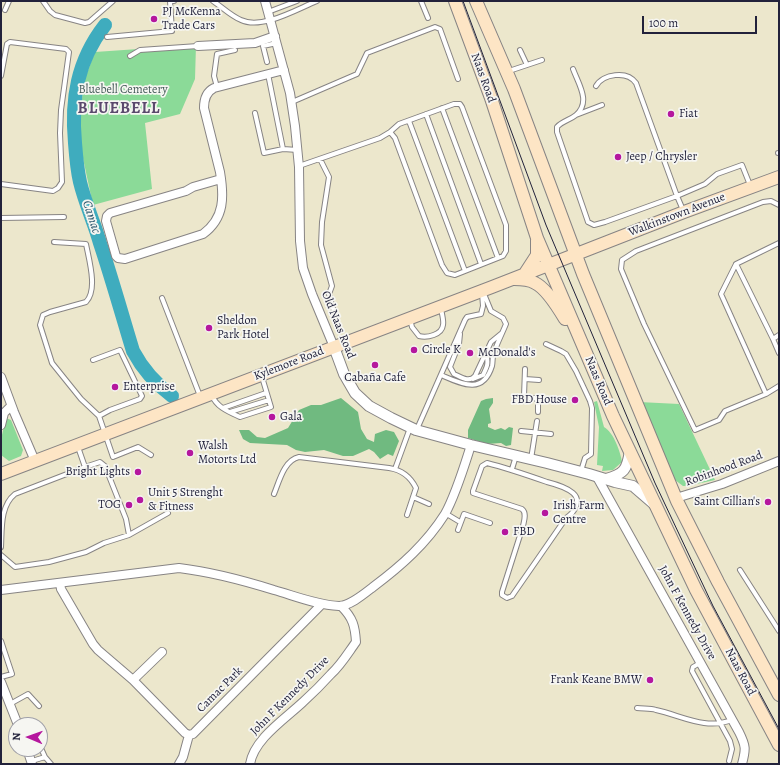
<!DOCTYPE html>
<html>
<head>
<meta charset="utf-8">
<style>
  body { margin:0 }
  #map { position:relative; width:780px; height:765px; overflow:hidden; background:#ece7cc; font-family:Alegreya,serif }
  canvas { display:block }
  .frame { position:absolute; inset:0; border:2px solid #22223b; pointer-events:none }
  .north { position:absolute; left:8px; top:717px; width:40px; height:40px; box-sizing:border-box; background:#f6f6f2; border:1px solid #a1a1a9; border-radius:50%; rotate:272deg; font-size:11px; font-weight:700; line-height:16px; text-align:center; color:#22223b }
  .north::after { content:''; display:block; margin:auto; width:14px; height:18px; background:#b5179e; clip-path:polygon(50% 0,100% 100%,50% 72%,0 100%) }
  .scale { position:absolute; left:642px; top:16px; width:115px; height:18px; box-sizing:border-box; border:2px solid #22223b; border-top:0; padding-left:5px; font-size:12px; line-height:14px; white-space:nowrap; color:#22223b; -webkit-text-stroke:3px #f6f6f2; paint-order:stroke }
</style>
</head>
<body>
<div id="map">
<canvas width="780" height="765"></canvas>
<div class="frame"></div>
<div class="north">N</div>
<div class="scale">100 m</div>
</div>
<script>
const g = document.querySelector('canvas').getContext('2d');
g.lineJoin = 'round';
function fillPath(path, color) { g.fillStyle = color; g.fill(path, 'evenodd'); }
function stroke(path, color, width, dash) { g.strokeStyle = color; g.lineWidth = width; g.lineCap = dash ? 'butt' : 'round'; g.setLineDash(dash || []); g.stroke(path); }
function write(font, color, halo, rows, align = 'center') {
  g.font = font + ' Alegreya,serif'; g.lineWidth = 3.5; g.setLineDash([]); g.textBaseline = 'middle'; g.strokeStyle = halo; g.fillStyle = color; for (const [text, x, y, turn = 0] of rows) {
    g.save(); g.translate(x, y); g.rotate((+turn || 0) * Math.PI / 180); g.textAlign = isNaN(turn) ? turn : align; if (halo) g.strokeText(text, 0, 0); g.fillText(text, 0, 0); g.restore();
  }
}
const green = new Path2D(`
  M196,45l-1,34 -15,35 -35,9 7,66 -59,16 -12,-56 -1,-36 5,-35 10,-26z
  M597,401l7,26c10,6 16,24 18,35l-9,8 -11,1 1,-5 -6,-1 2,-38 -5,-25z
  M639,402l40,2 36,76 -28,6h-4l-8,-6z
  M6,418l5,2 12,30 -2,6 -12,5 -8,-6v-16z`);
const forest = new Path2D(`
  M341,398l17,14 3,17 6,10 7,3 1,-8 11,-4 8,2 5,9 -6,15 -5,-2 -8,5 -6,-7 -5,-3 -16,7h-10l-19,-6 -19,2 -9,-2 -9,-5 -37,-2 -7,-4 -4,-9h10l8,7 8,1 23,-10 11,-18 12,-5h10z
  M493,398v5l-4,6 2,14 -3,1v3l7,3 6,-2 4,2 4,-3 4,1 -2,17 -5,1 -5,-3 -14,1 -19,-6v-8l13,-29 5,-2z`);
const river = new Path2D(`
  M105,25c-28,36 -34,74 -30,118 1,13 2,26 5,39 5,21 14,40 20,61 12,36 22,72 33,108 9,17 23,33 39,45`);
const service = new Path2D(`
  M43,1l7,10 5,4 30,8 4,-1 24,-21
  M213,1c9,6 18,15 28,19 21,10 56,-11 76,-19
  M421,1l7,17
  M5,10l4,-9
  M268,12l29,-11
  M107,37l65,-6 -2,-30h4
  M520,50l7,15
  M130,56l10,-6 58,-4
  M267,62l-4,-16 14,-3
  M573,69c6,16 18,33 3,46 -6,5 -14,6 -19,12v5l30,87 1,3 6,3 11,-3 72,-26 -41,-113c-9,-13 -33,-9 -40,3
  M509,71l33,-11
  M268,74l15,75 15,1
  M1,76l6,-32 3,-2 56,7 3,3 -8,58 -1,23 2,49 -4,6 -5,3 -52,-7
  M217,87l-3,-11 3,-22 18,-4
  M292,102l65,-28 10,-21 68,-26 5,2 18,50
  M442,108l56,150
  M255,113l9,40 19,-4
  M426,114l55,150
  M576,115l26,-10
  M409,121l56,150
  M778,153h1
  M320,159l9,18 -7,45 -1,23 11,41 -3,8 5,18
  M299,166l81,-28 10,-6 9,-8 55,-20h6l2,3 44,118v26l-3,5 -48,19 -8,-2 -5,-8 -47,-127 -5,-6
  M779,205l-8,-4 -8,1 -127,49 -14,9 -1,9 23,55 51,106 24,-10 6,-9 41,-17 13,-8
  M683,210l-6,-14 28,-12 12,-10 25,-9 8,20
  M1,218l63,-1
  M54,242l32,2c3,16 12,46 0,58l-36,10 -7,3 -3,10 12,38 29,36 18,17 14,41 25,-10 13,8
  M736,264l37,75
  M162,298l38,98
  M410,319l2,8 7,9c8,2 23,-1 24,-11 1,-4 -1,-11 -2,-16
  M460,334l-1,10 -9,23 4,7c7,3 15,9 21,2l16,-34 11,-9
  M779,335l-6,4 6,14
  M546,344l15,7 5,3 10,17 14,30 2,7 -1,46 -6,4 -4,13
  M93,360l27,-10 22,46 -2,3 -30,11 -11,6
  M525,369l-1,27 2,2h9l3,3v11
  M441,375c21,9 42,20 51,-9 1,-4 0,-9 2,-13 3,-10 8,-19 12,-29l-3,-6 -12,-7 -7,-17
  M473,379l10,-4c4,-8 6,-12 3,-21
  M525,379l14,1
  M766,394l-45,-100 15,-30 43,-21
  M212,395c4,12 17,17 28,22l31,-10 -9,-30
  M223,408l43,-15
  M230,412l39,-12
  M417,429l48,-109 2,-3 14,-3 2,-8 -1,-13
  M521,431l30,3
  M531,459l6,-38
  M487,463c20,5 40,12 60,19 8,2 19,5 26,11 9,8 1,20 -7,25l-54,78 -5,2 -5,-3v-3l21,-66c1,-5 4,-13 -1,-17l-49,-16v-2l9,-25z
  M85,467l15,-5 5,4 21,53 3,16
  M395,469l15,-41
  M512,469l4,-13
  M274,494c5,-12 10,-34 25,-37l90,11c13,2 21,8 27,20l-9,27
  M413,497l16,7
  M445,513l15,9
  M458,530l6,-16 26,9
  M1,547c1,-18 -1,-41 14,-53l70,-27 -7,-20
  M1,555l14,12 34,-5 37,-10 18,-9 25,-8 39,-22
  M740,570l39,61
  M1,641l11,33 -11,3
  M700,663l-7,4 -1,4 38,70 2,8 -3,12
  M10,704l18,-10 11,12
  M637,708c6,1 13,0 19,2 27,6 49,20 76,10
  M40,746l5,11
  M32,761l13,-4 6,7`);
const minor = new Path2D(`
  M265,1l25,92 5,33 4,41 1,74 3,27 9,26 22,53
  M198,46l57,-3 20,-7
  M221,179l-28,8 -7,4 -76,22 -3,3 -1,5 10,35 2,2 7,1 78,-25c22,-16 21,-38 17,-62l-16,-64c0,-9 2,-16 10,-20l70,-18
  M1,377l13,35 21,49
  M1,425l3,-12 7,-7
  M597,477l142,255c7,14 7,17 3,32
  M676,498l46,-14 57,-23
  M60,583l1,6 32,55 5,6 35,30 52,53 4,2 4,-1 129,-130
  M1,590l178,-22c33,4 63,12 95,22 21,6 43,15 65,16 11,0 25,-12 34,-19 28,-21 53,-43 72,-73 11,-20 19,-47 26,-69
  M133,680l29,-28
  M1,682l17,43
  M27,749l5,15
  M179,764l4,-7 6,-22
  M250,764c4,-25 35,-45 53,-62 10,-9 19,-18 28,-28 10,-9 17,-21 25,-32 -1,-16 -3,-24 -15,-36`);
const tertiary = new Path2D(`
  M334,347l10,27 11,19 14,13 22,12 25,12 55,15 76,18 42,11 26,8 18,4 22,19
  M606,479c18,-5 21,-9 24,-28`);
const secondary = new Path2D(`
  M455,1l36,97 46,140 76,178 83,174 83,155
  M476,1l38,88 69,185 94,227 41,81 61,113
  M524,275l13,-20v-15
  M514,279c7,0 15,0 21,4 11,5 24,26 30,36
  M1,474l491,-187 192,-75 95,-35`);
const tram = new Path2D(`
  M463,1l83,224 109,258 58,123 66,123`);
const markers = [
  [154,19,4,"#b5179e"],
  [671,114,4,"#b5179e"],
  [618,157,4,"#b5179e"],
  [209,328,4,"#b5179e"],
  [414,350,4,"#b5179e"],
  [470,353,4,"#b5179e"],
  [375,365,4,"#b5179e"],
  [115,387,4,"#b5179e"],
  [575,400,4,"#b5179e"],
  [272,417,4,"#b5179e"],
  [190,453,4,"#b5179e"],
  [138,472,4,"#b5179e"],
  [140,500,4,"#b5179e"],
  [768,502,4,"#b5179e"],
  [129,505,4,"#b5179e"],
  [545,513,4,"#b5179e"],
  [505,532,4,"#b5179e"],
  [650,680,4,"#b5179e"]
];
const poiNames = [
  ["PJ McKenna",162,12],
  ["Trade Cars",162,26],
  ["Fiat",679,114],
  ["Jeep / Chrysler",626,157],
  ["Sheldon",217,321],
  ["Park Hotel",217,335],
  ["Circle K",422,350],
  ["McDonald's",478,353],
  ["Cabaña Cafe",375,378,"center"],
  ["Enterprise",123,387],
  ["FBD House",567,400,"right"],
  ["Gala",280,417],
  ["Walsh",198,446],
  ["Motorts Ltd",198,460],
  ["Bright Lights",130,472,"right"],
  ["Unit 5 Strenght",148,493],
  ["& Fitness",148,507],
  ["Saint Cillian's",760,502,"right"],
  ["TOG",121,505,"right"],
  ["Irish Farm",553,506],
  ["Centre",553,520],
  ["FBD",513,532],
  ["Frank Keane BMW",642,680,"right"]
];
const streetNames = [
  ["Naas Road",483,78,70],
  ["Walkinstown Avenue",677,215,-21],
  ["Old Naas Road",338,325,68],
  ["Kylemore Road",289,364,-21],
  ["Naas Road",598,381,67],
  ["Robinhood Road",724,469,-20],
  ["John F Kennedy Drive",687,613,61],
  ["Naas Road",740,672,62],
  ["Camac Park",220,690,-45],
  ["John F Kennedy Drive",290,696,-45]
];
const parkNames = [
  ["Bluebell Cemetery",123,90]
];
const waterNames = [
  ["Camac",91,217,72]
];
const districtNames = [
  ["BLUEBELL",119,109]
];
fillPath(green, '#8bda98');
fillPath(forest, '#70ba80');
stroke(river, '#3facbe', 14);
stroke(service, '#878484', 6);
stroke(minor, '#878484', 10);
stroke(tertiary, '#878484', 12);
stroke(secondary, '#878484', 14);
stroke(service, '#fff', 4);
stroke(minor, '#fff', 8);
stroke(tertiary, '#fff', 10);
stroke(secondary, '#fde5c5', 12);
stroke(tram, '#22223b', 1);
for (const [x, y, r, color] of markers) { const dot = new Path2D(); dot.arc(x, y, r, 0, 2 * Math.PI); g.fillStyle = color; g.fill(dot); stroke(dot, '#f6f6f2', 1.5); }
write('12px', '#22223b', '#f6f6f2', poiNames, 'left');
write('12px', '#22223b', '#f6f6f2', streetNames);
write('12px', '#425957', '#f6f6f2', parkNames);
write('italic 13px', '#2e596f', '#f6f6f2', waterNames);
g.letterSpacing = '1px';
write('bold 16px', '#5a496d', '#f6f6f2', districtNames);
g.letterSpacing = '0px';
</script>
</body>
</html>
